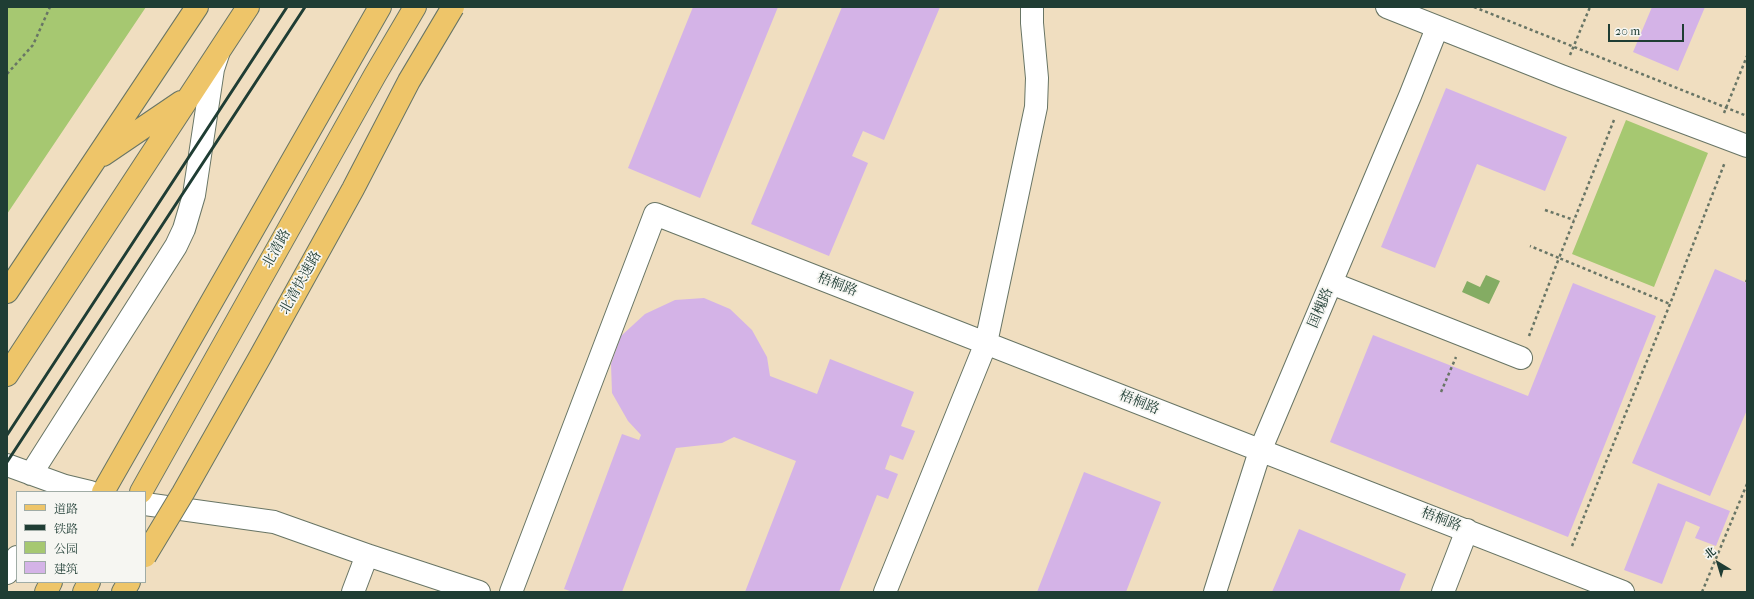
<!DOCTYPE html>
<html>
<head>
<meta charset="utf-8">
<style>
  body { margin:0 }
  #map { position:relative; width:1754px; height:599px; overflow:hidden; background:#f0dec0; font-family:"IM FELL French Canon","Noto Serif SC",serif }
  canvas { display:block }
  .frame { position:absolute; inset:0; border:8px solid #1f3d34; pointer-events:none }
  .legend { position:absolute; left:16px; top:491px; width:130px; height:92px; box-sizing:border-box; background:#f6f6f2; border:1px solid #a0aca6; margin:0; padding:5px 7px; list-style:none; font-size:12px; color:#1f3d34 }
  .legend li { display:flex; align-items:center; gap:8px; height:20px }
  .legend b { width:20px; border:1px solid #a0aca6 }
  .north { position:absolute; left:1698px; top:543px; width:40px; height:40px; -webkit-text-stroke:3px #f6f6f2; paint-order:stroke; rotate:322deg; font-size:11px; font-weight:700; line-height:16px; text-align:center; color:#1f3d34 }
  .north::after { content:''; display:block; margin:auto; width:14px; height:18px; background:#1f3d34; clip-path:polygon(50% 0,100% 100%,50% 72%,0 100%) }
  .scale { position:absolute; left:1608px; top:24px; width:76px; height:18px; box-sizing:border-box; border:2px solid #1f3d34; border-top:0; padding-left:5px; font-size:12px; line-height:14px; white-space:nowrap; color:#1f3d34; -webkit-text-stroke:3px #f6f6f2; paint-order:stroke }
</style>
</head>
<body>
<div id="map">
<canvas width="1754" height="599"></canvas>
<div class="frame"></div>
<ul class="legend">
<li><b style="height:5px;background:#eec569"></b>道路</li>
<li><b style="height:5px;background:#1f3d34"></b>铁路</li>
<li><b style="height:11px;background:#a6c871"></b>公园</li>
<li><b style="height:11px;background:#d4b3e7"></b>建筑</li>
</ul>
<div class="north">北</div>
<div class="scale">20 m</div>
</div>
<script>
const g = document.querySelector('canvas').getContext('2d');
g.lineJoin = 'round';
function fillPath(path, color) { g.fillStyle = color; g.fill(path, 'evenodd'); }
function stroke(path, color, width, dash) { g.strokeStyle = color; g.lineWidth = width; g.lineCap = dash ? 'butt' : 'round'; g.setLineDash(dash || []); g.stroke(path); }
function write(font, color, halo, rows, align = 'center') {
  g.font = font + ' "IM FELL French Canon","Noto Serif SC",serif'; g.lineWidth = 3.5; g.setLineDash([]); g.textBaseline = 'middle'; g.strokeStyle = halo; g.fillStyle = color; for (const [text, x, y, turn = 0] of rows) {
    g.save(); g.translate(x, y); g.rotate((+turn || 0) * Math.PI / 180); g.textAlign = isNaN(turn) ? turn : align; if (halo) g.strokeText(text, 0, 0); g.fillText(text, 0, 0); g.restore();
  }
}
const green = new Path2D(`
  M7,7h139l-139,207z
  M1626,120l82,33 -54,134 -82,-33z`);
const forest = new Path2D(`
  M1486,275l14,6 -11,23 -27,-12 5,-11 13,6z`);
const building = new Path2D(`
  M693,7h85l-78,191 -72,-30z
  M842,7h98l-56,133 -21,-9 -11,25 16,7 -39,93 -78,-32z
  M1652,7h53l-27,64 -45,-19z
  M1446,88l121,49 -22,54 -68,-27 -42,104 -54,-21z
  M1715,269l32,14v127l-37,86 -78,-33z
  M1573,283l83,33 -88,221 -238,-95 43,-107 155,61z
  M704,298l26,11 22,21 15,27 3,19 47,18 13,-35 84,33 -13,34 14,5 -12,29 -13,-5 -5,14 13,5 -10,25 -11,-4 -38,97h-94l51,-131 -62,-24 -12,6 -46,5 -54,144h-49l-9,-3 58,-155 17,6 2,-5 -13,-14 -16,-28 -1,-29 10,-28 24,-22 30,-14z
  M1084,472l77,30 -35,90h-89z
  M1658,483l72,28 -14,35 -21,-8 5,-11 -14,-6 -24,63 -38,-14z
  M1299,529l107,45 -7,18h-127z`);
const path = new Path2D(`
  M1474,7l273,109
  M1570,55l20,-48
  M7,74l26,-29 17,-38
  M1724,113l23,-57
  M1614,120l-55,138 111,46
  M1545,210l29,10
  M1746,282l1,-2
  M1529,336l30,-78 -29,-12
  M1441,392l15,-35
  M1572,546l98,-242 55,-142
  M1702,592l45,-108`);
const minor = new Path2D(`
  M1387,7l174,69 186,70
  M1331,283l190,75
  M7,465l58,21 25,6
  M31,474l145,-228 8,-17 10,-34 19,-126 5,-15
  M145,504l129,18 93,33 112,37
  M7,573l10,-16
  M353,592l14,-37
  M511,592l144,-378 968,378
  M885,592l101,-249 50,-236 1,-29 -5,-55v-16
  M1215,592l45,-141 150,-355 27,-68
  M1443,592l24,-62`);
const major = new Path2D(`
  M103,155l78,-53
  M7,292l190,-285
  M7,375l241,-368
  M141,492l234,-417 40,-68
  M84,592l5,-10`);
const highway = new Path2D(`
  M103,492l277,-485
  M46,592l5,-10
  M123,592l6,-10`);
const rail = new Path2D(`
  M7,435l280,-428
  M7,462l298,-455`);
const highwayBridge = new Path2D(`
  M145,556l38,-63 77,-136 93,-168 56,-108 44,-74`);
const streetNames = [
  ["北清路",277,249,-61],
  ["北清快速路",301,283,-61],
  ["梧桐路",837,285,21],
  ["国槐路",1321,308,-67],
  ["梧桐路",1139,403,22],
  ["梧桐路",1441,520,21]
];
fillPath(green, '#a6c871');
fillPath(forest, '#84ac63');
fillPath(building, '#d4b3e7');
stroke(minor, '#687565', 24);
stroke(major, '#687565', 24);
stroke(highway, '#687565', 24);
stroke(path, '#687565', 2.5, [3, 3]);
stroke(minor, '#fff', 22);
stroke(major, '#eec569', 22);
stroke(highway, '#eec569', 22);
stroke(rail, '#1f3d34', 3);
stroke(highwayBridge, '#687565', 24, []);
stroke(highwayBridge, '#eec569', 22);
write('14px', '#1f3d34', '#f6f6f2', streetNames);
</script>
</body>
</html>
